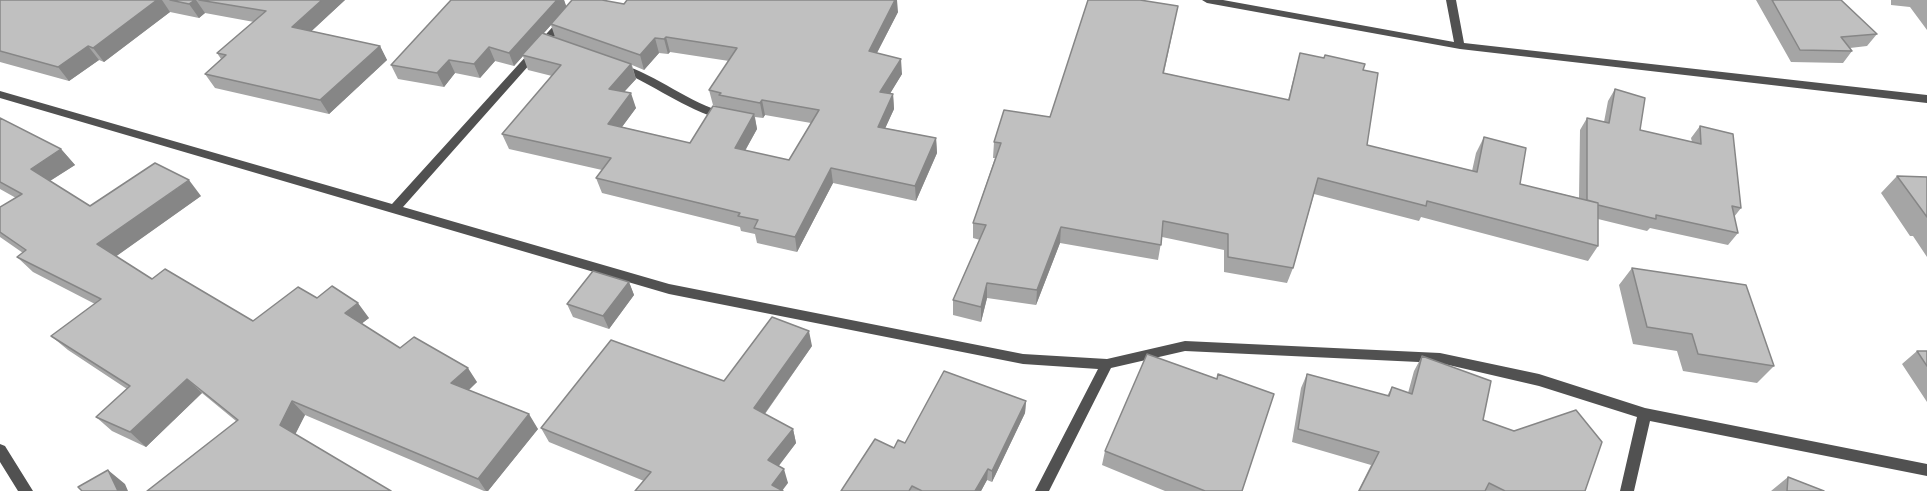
<!DOCTYPE html>
<html>
<head>
<meta charset="utf-8">
<style>
  body { margin:0 }
  canvas { display:block; background:#fff }
</style>
</head>
<body>
<canvas width="1927" height="491"></canvas>
<script>
const g = document.querySelector('canvas').getContext('2d');
g.lineJoin = 'round';
function fillPath(path, color) { g.fillStyle = color; g.fill(path, 'evenodd'); }
function stroke(path, color, width, dash) { g.strokeStyle = color; g.lineWidth = width; g.lineCap = dash ? 'butt' : 'round'; g.setLineDash(dash || []); g.stroke(path); }
const minor = new Path2D(`
  M577,0h10l-184,207 266,77 354,70 84,5 78,-18 255,12 99,21 106,34 282,56v12l-277,-55 -16,70h-14l17,-74 -98,-31 -99,-23 -255,-12 -74,17 -62,123h-14l63,-122 -75,-5 -354,-70 -669,-196v-7l392,113z
  M1202,0h21l231,42 -8,-42h10l8,43 463,52v8l-467,-54 -253,-46z
  M620,64c38,11 68,39 107,49l1,3 -5,4c-39,-11 -70,-36 -107,-51l-1,-2z
  M0,444l5,2 28,45h-15l-18,-29z`);
const wall = new Path2D(`
  M0,0h345l-34,31 69,15 7,14 -58,54 -114,-26 -10,-14 16,-15 -4,-6 37,-31 -49,-9 -6,5 -29,-6 -66,50 -5,-2 -30,21 -69,-19z
  M564,0l2,7 58,-3 274,8 -21,41 25,21 -12,19 3,1 1,15 -9,19 51,10 1,15 -21,48 -83,-18 -36,69 -40,-9 -2,-9 -14,-3 -1,-4 -138,-34 -6,-15 6,-8 -93,-21 -7,-15 50,-58 -24,-6 -5,-14 -9,10 -19,-5 -15,17 -25,-5 -11,14 -46,-8 -7,-14zM551,25l4,12 -11,-4zM670,52l59,9 -20,29 4,15 9,3 -32,35 -68,-16 14,-19 -12,-16 12,-13 -4,-14 12,5 15,-17 9,1zM765,115l46,8 -22,37 -44,-9 12,-22 -2,-12 8,1z
  M1756,0h85l36,34 -10,12 -17,2 2,3 -9,12 -52,-1z
  M1891,0h36v30l-17,-23 -19,-2z
  M1175,21l-11,52 124,27 12,-47 63,17 4,75 105,26 4,-18 8,-16 36,47 59,14 1,-68 7,-12 17,4 4,-21 7,-12 25,41 52,12 -1,-4 9,-12 41,82 -7,9 4,16 -10,12 -78,-17 -3,3 -49,-12v27l-10,15 -167,-44 -2,4 -105,-27 -21,74 -6,15 -63,-11v-22l-62,-13 -4,23 -98,-17 -24,62 -49,-7 -6,24 -28,-7v-15l27,-60 -7,-2v-15l22,-65h-2l1,-16 56,-25z
  M0,118l61,31 14,16 -25,16 40,25 111,-10 -85,60 36,23 101,42 64,-23 52,20 -8,6 39,24 77,34 -8,8 69,39 -50,62h-4l-179,-76 -10,19 -59,-13 -34,-28 -56,54 -34,-16 -16,-14 31,-28 -59,-39 -17,-14 44,-32 -62,-32 -16,-15 6,-4 -23,-16v-30l16,-9 -16,-9z
  M1897,176l30,1v80l-14,-21h-3l-29,-43z
  M1632,268l142,98 -17,17 -74,-12 -6,-20 -44,-7 -14,-59z
  M629,282l5,13 -25,34 -36,-12 -6,-13z
  M812,346l-47,68 28,15 3,14 -18,23 10,17 -144,-2 -95,-39 -8,-14 183,-47z
  M1917,351h10v51l-25,-38z
  M1422,356l61,64 102,71h-227l13,-26 -79,-23 9,-54 6,-14 80,22 5,-9 16,6 6,-22z
  M1026,401l-1,12 -33,69 -5,-2 -6,11h-140l53,-43z
  M1105,451l137,40h-77l-63,-26z
  M1788,477l36,14h-53z`);
const shadedWall = new Path2D(`
  M157,0h5l8,12 -66,50 -11,-14z
  M195,0h1l9,13 -6,5 -10,-14z
  M322,0h23l-44,41 -9,-14z
  M553,0h11l3,8 -16,16v1l-27,30h-2l1,1 -9,10 -5,-13z
  M895,0h2l1,12 -28,54 -1,-15z
  M666,37l4,15 -2,2 -4,-15z
  M655,38l4,15 -15,17 -4,-15z
  M88,46l11,14 -30,21 -11,-14z
  M380,46l7,14 -58,54 -9,-14z
  M489,47l6,14 -15,17 -6,-14z
  M901,59l1,15 -20,33 -2,-15z
  M449,60l6,13 -11,14 -7,-14z
  M631,64l5,15 -23,25 -4,-15z
  M631,93l5,15 -23,31 -5,-15z
  M893,94l1,15 -15,33 -1,-15z
  M762,100l3,15 -2,3 -3,-15z
  M754,114l3,15 -19,34 -3,-15z
  M936,138l1,15 -21,48 -1,-15z
  M61,149l14,16 -30,19 -14,-15z
  M831,168l2,15 -36,69 -2,-15z
  M189,180l12,16 -90,64 -14,-16z
  M1061,227l-1,16 -24,62 1,-15z
  M629,282l5,13 -25,34 -6,-13z
  M987,283v15l-6,24v-15z
  M358,303l11,15 -13,10 -11,-15z
  M809,331l3,15 -54,77 -4,-15z
  M468,368l9,14 -16,15 -10,-14z
  M187,379l15,14 -56,54 -16,-15z
  M292,401l13,14 -12,24 -13,-14z
  M1026,401l-1,12 -33,69v-11z
  M529,414l9,15 -50,62h-2l-8,-12z
  M793,429l3,14 -24,32 -4,-15z
  M784,469l4,14 -6,8 -10,-6z
  M988,469l-1,11 -6,11h-6z
  M108,470l17,14 3,7h-10z`);
const building = new Path2D(`
  M0,0h157l-64,48 -5,-2 -30,21 -58,-16z
  M170,0h25l-6,4z
  M199,0h123l-30,27 88,19 -60,54 -115,-26 21,-19 -9,-2 49,-42z
  M451,0h106l-48,53 -20,-6 -15,17 -25,-4 -12,13 -46,-8z
  M572,0h30l22,4 3,-4h268l-26,51 32,8 -21,33 13,2 -15,33 58,11 -21,48 -84,-18 -36,69 -41,-9 4,-8 -20,-4 2,-3 -144,-35 15,-20 -109,-24 59,-69 -39,-10 20,-22 89,31 -22,25 22,4 -23,31 82,19 23,-37 41,8 -19,34 54,12 30,-50 -57,-10 -2,3 -41,-8 2,-2 -12,-3 28,-42 -71,-11 -2,2 -9,-1 -15,17 -89,-31z
  M1088,0h52l38,6 -15,67 126,27 11,-47 24,5 1,-3 40,9 -2,6 15,3 -11,72 110,27 7,-35 42,11 -6,36 78,19v43l-171,-45 -1,5 -108,-28 -25,90 -65,-11v-23l-65,-13 -2,24 -100,-18 -24,63 -50,-7 -6,24 -28,-7 33,-75 -13,-2 28,-80 -7,-1 10,-32 46,7z
  M1772,0h69l36,34 -36,3 11,14 -52,-1z
  M1615,89l30,9 -5,32 61,14 -1,-18 33,8 8,74 -9,-2 6,27 -82,-18v4l-58,-14v-2l-11,-3v-82l22,5z
  M0,118l61,31 -30,20 59,37 65,-43 34,17 -92,64 55,35 13,-10 88,52 45,-34 19,11 15,-12 26,17 -13,10 55,35 14,-11 54,31 -17,15 78,31 -51,65 -186,-78 -12,24 111,66h-244l91,-71 -51,-41 -57,53 -34,-15 34,-31 -79,-50 50,-37 -84,-42 9,-7 -26,-18v-25l22,-13 -22,-12z
  M1897,176l30,1v40z
  M1632,268l114,17 28,81 -76,-12 -6,-20 -45,-7z
  M593,271l36,11 -26,34 -36,-12z
  M772,317l37,14 -55,77 39,21 -25,31 16,9 -12,16 11,6h-148l16,-19 -110,-44 70,-88 113,41z
  M1917,351h10v15z
  M1147,354l70,25 1,-5 56,20 -32,97h-37l-100,-40z
  M1422,356l69,25 -8,39 31,11 62,-21 26,32 -17,49h-80l-16,-8 -4,8h-126l20,-39 -81,-23 9,-55 82,22 3,-9 20,7z
  M944,371l82,30 -34,70 -4,-2 -13,22h-53l-10,-5 -3,5h-68l34,-52 19,9 4,-8 7,3z
  M108,470l10,21h-36l-4,-4z
  M1788,477l36,14h-37z`);
fillPath(minor, '#515151');
fillPath(wall, '#a5a5a5');
fillPath(shadedWall, '#868686');
fillPath(building, '#c0c0c0');
stroke(building, '#868686', 1.5);
</script>
</body>
</html>
